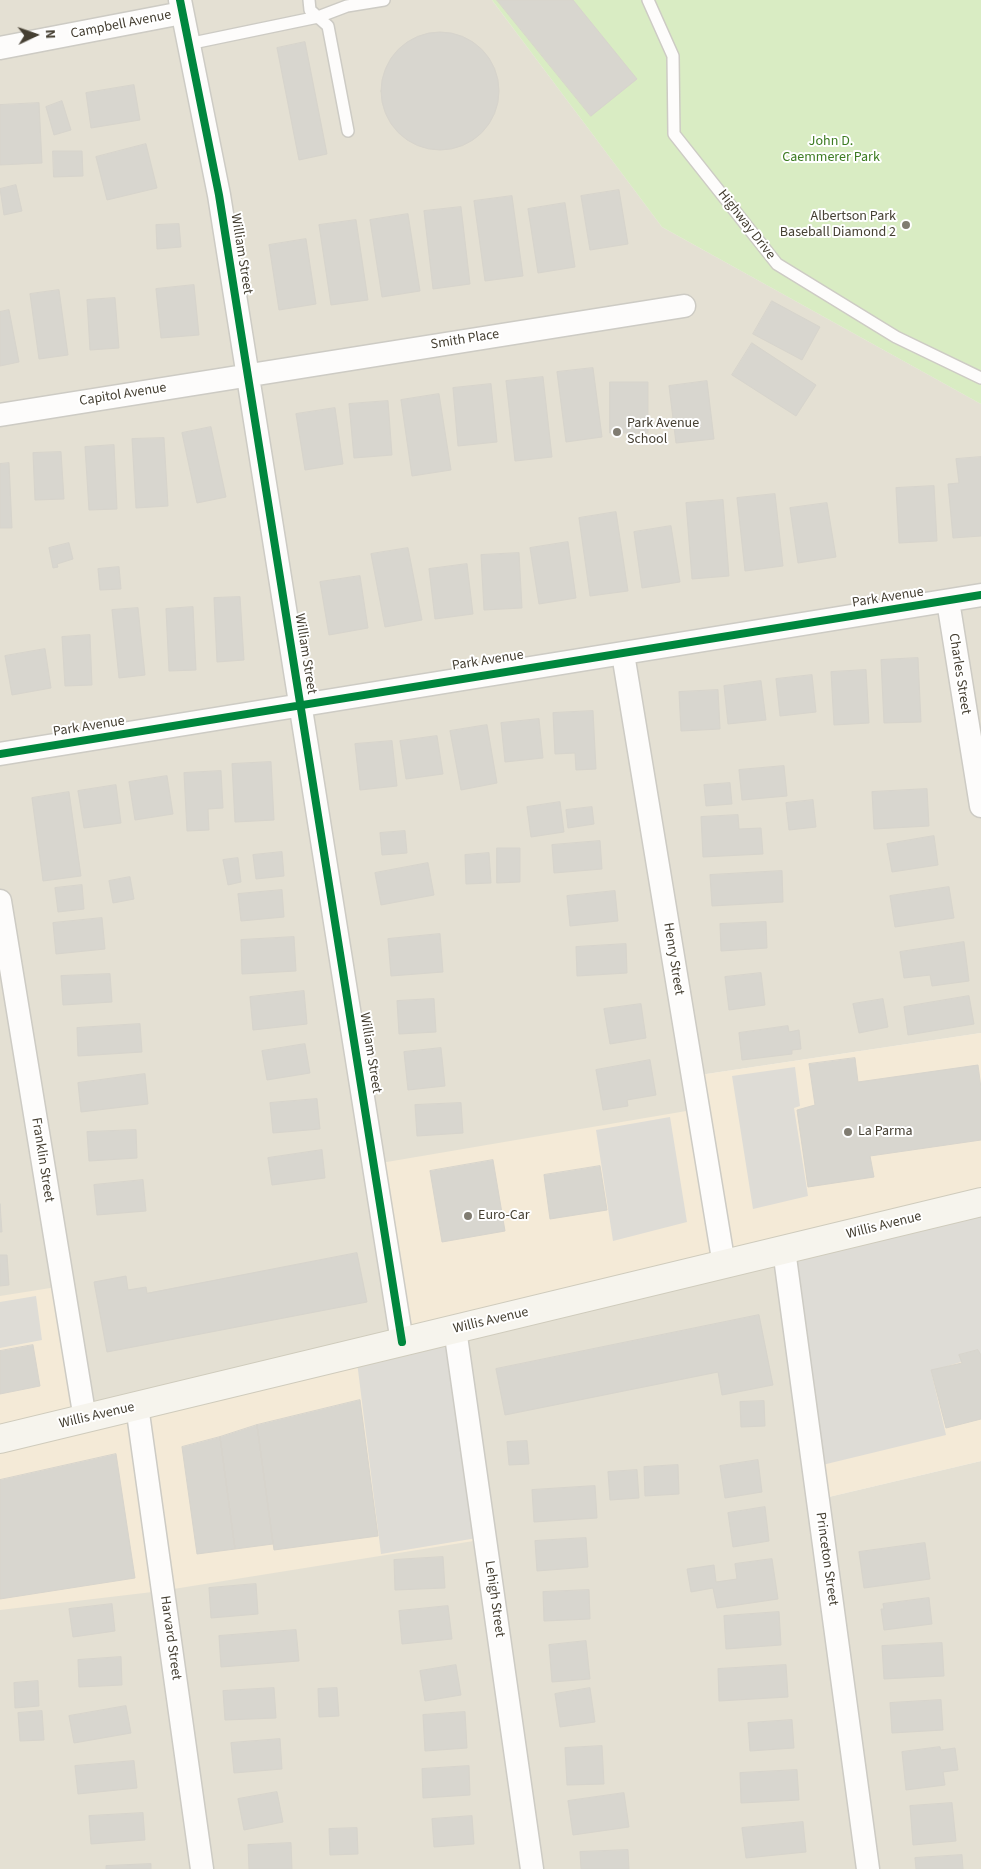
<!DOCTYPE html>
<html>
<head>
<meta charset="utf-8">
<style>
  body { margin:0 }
  #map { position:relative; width:981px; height:1869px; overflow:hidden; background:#efede6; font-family:"Source Sans 3",sans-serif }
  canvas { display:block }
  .north { position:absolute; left:10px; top:10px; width:50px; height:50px; -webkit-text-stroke:4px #fff; paint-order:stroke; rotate:87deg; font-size:14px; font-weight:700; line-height:20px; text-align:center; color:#453f32 }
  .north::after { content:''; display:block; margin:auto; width:18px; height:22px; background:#453f32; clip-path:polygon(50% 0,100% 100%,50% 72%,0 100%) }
</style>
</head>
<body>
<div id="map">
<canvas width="981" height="1869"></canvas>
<div class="north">N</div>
</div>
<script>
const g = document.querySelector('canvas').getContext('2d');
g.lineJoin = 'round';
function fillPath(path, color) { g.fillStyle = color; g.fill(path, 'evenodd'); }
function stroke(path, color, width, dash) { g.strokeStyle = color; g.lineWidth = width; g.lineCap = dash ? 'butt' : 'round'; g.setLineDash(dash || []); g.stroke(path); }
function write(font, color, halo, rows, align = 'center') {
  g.font = font + ' "Source Sans 3",sans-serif'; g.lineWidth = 4; g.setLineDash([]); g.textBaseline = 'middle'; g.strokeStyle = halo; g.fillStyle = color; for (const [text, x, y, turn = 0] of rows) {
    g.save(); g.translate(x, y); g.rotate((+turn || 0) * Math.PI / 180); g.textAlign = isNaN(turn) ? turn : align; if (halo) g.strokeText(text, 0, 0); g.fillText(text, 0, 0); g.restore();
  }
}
const residential = new Path2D(`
  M0,0h492l170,227 319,177v629l-288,43 91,174 32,250 165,-39v408h-981z`);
const commercial = new Path2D(`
  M981,1033v428l-165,39 -32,-250 -329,79 31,210 -325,52 -161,19v-314l63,-10 22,132 317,-75 -27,-179 323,-55 -5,-33z`);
const green = new Path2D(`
  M492,0h489v404l-319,-177z`);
const parking = new Path2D(`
  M795,1067l5,39 -6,2 14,88 -55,13 -21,-133z
  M670,1117l17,105 -74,19 -17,-111z
  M981,1202v154l-50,15 15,64 -132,32 -30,-217z
  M36,1296l6,44 -42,8v-46z
  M455,1329l28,208 -102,17 -25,-200z`);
const building = new Path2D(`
  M497,0h76l64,79 -46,37z
  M381 91a59 59 0 1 1 118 0a59 59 0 1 1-118 0Z
  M305,42l22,112 -28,6 -22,-112z
  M134,85l6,35 -49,8 -5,-35z
  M62,101l9,29 -17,5 -8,-28z
  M39,103l3,60 -42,2v-60z
  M146,144l11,44 -50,12 -11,-43z
  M53,151h29l1,25 -29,1z
  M16,185l6,26 -18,4 -4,-26z
  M619,190l9,54 -38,6 -9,-54z
  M512,196l11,80 -38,5 -11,-80z
  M565,203l10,64 -37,6 -10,-64z
  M461,207l9,77 -37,5 -9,-78z
  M408,214l12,77 -38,6 -12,-77z
  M356,220l12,80 -37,5 -12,-80z
  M179,224l2,23 -24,2 -1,-24z
  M306,239l10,65 -37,6 -10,-65z
  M194,285l5,50 -38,3 -5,-49z
  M59,290l9,65 -29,4 -9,-65z
  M115,298l4,50 -29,2 -3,-50z
  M772,301l48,26 -18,33 -49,-26z
  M9,310l10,52 -19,4v-54z
  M752,343l64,42 -20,31 -64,-41z
  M593,368l9,69 -36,5 -9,-70z
  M543,377l9,80 -37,4 -9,-80z
  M707,381l7,58 -38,4 -7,-57z
  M610,382h38v51h-38z
  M491,384l6,58 -39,4 -5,-58z
  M439,394l12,76 -39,6 -11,-76z
  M388,401l4,54 -38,3 -5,-54z
  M335,408l8,56 -38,6 -9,-56z
  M211,427l15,70 -29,6 -15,-70z
  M164,438l4,68 -32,2 -4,-69z
  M114,445l3,64 -28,1 -4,-63z
  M61,452l3,47 -29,1 -2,-47z
  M981,457v79l-28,2 -5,-54 11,-1 -3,-24z
  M9,463l3,65h-12v-64z
  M934,486l3,55 -38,2 -3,-55z
  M775,494l8,72 -38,5 -8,-73z
  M723,500l6,76 -37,3 -6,-76z
  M827,503l9,54 -38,6 -8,-55z
  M616,512l12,79 -38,5 -11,-78z
  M671,526l9,56 -38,6 -8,-56z
  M568,542l8,56 -37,6 -9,-56z
  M69,543l4,16 -16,5 1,3 -5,1 -4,-20z
  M408,548l14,72 -37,7 -14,-73z
  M519,553l3,55 -38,2 -3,-55z
  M467,564l6,50 -38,5 -6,-50z
  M119,567l2,22 -21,1 -2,-21z
  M360,576l8,52 -39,7 -9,-53z
  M240,597l4,63 -27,2 -3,-64z
  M193,607l3,63 -27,1 -3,-62z
  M138,608l7,67 -26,3 -7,-68z
  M90,635l2,50 -27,1 -3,-49z
  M45,649l6,39 -39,7 -7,-39z
  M918,658l3,64 -37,1 -3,-63z
  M866,670l3,53 -35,2 -3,-53z
  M812,675l4,37 -36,4 -4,-37z
  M761,681l5,39 -38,4 -4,-38z
  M718,690l2,39 -39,2 -2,-39z
  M593,711l3,58 -20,1 -1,-17 -20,1 -2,-41z
  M539,719l4,39 -38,4 -4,-39z
  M487,725l10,58 -36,7 -11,-59z
  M437,736l6,38 -37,5 -6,-38z
  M392,741l5,45 -37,4 -5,-46z
  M271,762l3,58 -39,2 -3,-58z
  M784,766l3,30 -45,4 -3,-30z
  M221,771l2,37 -15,1 1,21 -22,1 -3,-58z
  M167,776l6,38 -38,6 -6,-38z
  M730,783l2,21 -26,2 -2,-21z
  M116,785l5,38 -37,5 -6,-37z
  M927,789l2,37 -55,3 -2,-37z
  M69,792l12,84 -38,5 -11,-83z
  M813,800l3,27 -27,3 -3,-27z
  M560,802l4,30 -33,5 -4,-30z
  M592,807l2,17 -26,4 -2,-18z
  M738,815l1,14 22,-1 2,26 -60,3 -2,-40z
  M405,831l2,22 -25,2 -2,-22z
  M934,836l4,29 -46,7 -5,-28z
  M600,841l2,28 -48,4 -2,-28z
  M497,848h23v34l-23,1z
  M282,852l2,24 -28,3 -3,-24z
  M489,853l2,30 -25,1 -1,-29z
  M238,858l3,24 -13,3 -5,-25z
  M428,863l6,32 -53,10 -6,-32z
  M782,871l1,31 -71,4 -2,-31z
  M130,877l4,22 -21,4 -4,-22z
  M82,885l2,24 -26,3 -3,-24z
  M949,887l5,31 -59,9 -5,-31z
  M282,890l2,27 -43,4 -3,-27z
  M615,891l3,30 -48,5 -3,-30z
  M102,918l3,31 -49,5 -3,-31z
  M766,922l1,26 -46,3 -1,-27z
  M440,934l3,38 -52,4 -3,-37z
  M294,937l2,34 -54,3 -1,-34z
  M964,942l5,39 -37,5 -2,-11 -26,3 -4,-26z
  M626,944l1,29 -50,3 -1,-29z
  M761,973l4,32 -36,5 -4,-33z
  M110,974l2,28 -49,3 -2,-29z
  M304,991l3,33 -54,6 -3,-33z
  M969,996l5,28 -66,11 -4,-28z
  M434,999l2,33 -37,2 -2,-33z
  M883,999l5,28 -29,6 -6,-29z
  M641,1004l5,34 -36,6 -6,-35z
  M140,1024l2,28 -64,4 -1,-28z
  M788,1026l1,6 10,-2 2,19 -9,1v4l-50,6 -3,-27z
  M305,1044l5,29 -43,7 -5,-29z
  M441,1048l4,38 -37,4 -4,-38z
  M855,1058l3,24 120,-17 3,23v52l-111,16 4,21 -66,10 -11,-77 18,-5 -6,-41z
  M650,1060l6,35 -29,5 1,6 -25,4 -7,-40z
  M145,1074l3,30 -67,8 -3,-29z
  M317,1099l3,30 -47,4 -3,-30z
  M461,1103l2,30 -46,3 -2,-31z
  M136,1130l1,28 -48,3 -2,-29z
  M322,1150l3,28 -53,7 -4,-27z
  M493,1160l12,71 -63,11 -12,-71z
  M600,1166l7,44 -57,9 -6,-44z
  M143,1180l3,31 -49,4 -3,-30z
  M0,1204l2,28h-2z
  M357,1253l10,49 -260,50 -13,-70 32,-6 2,14 18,-3 1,6z
  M0,1255h7l2,30 -9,1z
  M759,1315l14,70 -51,10 -4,-23 -213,43 -9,-46z
  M33,1345l7,41 -40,8v-43z
  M978,1350l3,5v64l-35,9 -15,-58 31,-7 -3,-8z
  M360,1400l18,136 -104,14 -17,-125z
  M764,1401l1,25 -24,1 -1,-25z
  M257,1425l16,119 -38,5 -15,-112z
  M220,1437l15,112 -38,5 -15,-107z
  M527,1441l2,23 -20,1 -2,-23z
  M116,1454l19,124 -135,21v-119z
  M758,1460l4,32 -37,6 -5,-32z
  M678,1465l1,29 -34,2 -1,-29z
  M637,1470l2,28 -29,2 -2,-28z
  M595,1486l2,32 -63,4 -2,-32z
  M765,1507l4,34 -36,6 -5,-34z
  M586,1538l2,29 -51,4 -2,-30z
  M925,1543l5,36 -66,9 -5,-36z
  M443,1557l2,31 -50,2 -1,-30z
  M772,1559l6,40 -61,9 -4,-20 -22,4 -4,-23 27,-4 2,17 21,-3 -2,-15z
  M256,1584l2,30 -47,4 -2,-30z
  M589,1590l1,29 -46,2 -1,-29z
  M929,1598l3,26 -48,6 -3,-21h3l-1,-5z
  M112,1604l3,27 -42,6 -4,-28z
  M448,1606l4,33 -50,5 -3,-33z
  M779,1612l2,33 -55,4 -2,-33z
  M296,1630l3,31 -78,6 -2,-31z
  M586,1641l4,38 -38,3 -3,-37z
  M942,1643l2,33 -60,3 -2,-33z
  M121,1657l1,28 -43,2 -1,-27z
  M456,1665l5,30 -36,6 -5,-30z
  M786,1665l2,32 -69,4 -1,-32z
  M38,1681l1,25 -24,2 -1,-25z
  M274,1688l2,30 -51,2 -2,-29z
  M337,1688l2,28 -20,1 -1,-28z
  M590,1688l5,34 -35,5 -5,-33z
  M941,1700l2,30 -51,3 -2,-30z
  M126,1706l5,27 -57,10 -5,-27z
  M42,1711l2,29 -24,1 -2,-28z
  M465,1712l2,36 -42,3 -2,-36z
  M792,1720l2,28 -44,3 -2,-28z
  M280,1739l2,30 -48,4 -3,-30z
  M602,1746l2,38 -37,1 -2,-37z
  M940,1747l1,3 14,-2 3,22 -15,2 2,13 -39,5 -4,-38z
  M134,1761l3,27 -59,6 -3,-28z
  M469,1766l1,29 -47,3 -1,-29z
  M797,1770l2,30 -58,3 -1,-30z
  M277,1792l6,30 -39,8 -6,-31z
  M624,1793l5,34 -56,8 -5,-34z
  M952,1803l4,38 -43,4 -3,-39z
  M143,1813l2,27 -54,4 -2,-28z
  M472,1816l2,28 -40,3 -2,-28z
  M803,1822l3,30 -60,6 -4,-30z
  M357,1828l1,26 -28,1 -1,-26z
  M291,1843l1,26h-43l-1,-24z
  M628,1850l1,19h-48l-1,-17z
  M962,1855l1,14h-47l-1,-11z
  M151,1864v5h-45v-3z`);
const service = new Path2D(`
  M309,0l1,10 18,16 20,105
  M648,0l25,56 1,78 103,130 119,73 85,41
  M188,44l130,-27 29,-11 37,-6`);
const minor = new Path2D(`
  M180,0l39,195 183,1147
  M0,48l182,-35
  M0,415l684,-109
  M948,601l33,205
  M623,654l101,611
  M0,754l981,-159
  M0,901l85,518
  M784,1250l84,619
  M455,1329l77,540
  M137,1406l65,463`);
const secondary = new Path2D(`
  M0,1439l981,-237`);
const cycleway = new Path2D(`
  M180,0l39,195 183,1147
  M0,754l981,-159`);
const markers = [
  [906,225,5,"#807c71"],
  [617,432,5,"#807c71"],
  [848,1132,5,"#807c71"],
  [468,1216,5,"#807c71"]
];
const streetNames = [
  ["Campbell Avenue",121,25,-11],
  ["Highway Drive",746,225,52],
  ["William Street",241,254,81],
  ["Smith Place",465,340,-9],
  ["Capitol Avenue",123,395,-9],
  ["Park Avenue",888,598,-9],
  ["William Street",305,654,81],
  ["Park Avenue",488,661,-9],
  ["Charles Street",959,674,81],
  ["Park Avenue",89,727,-9],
  ["Henry Street",673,959,81],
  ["William Street",370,1053,81],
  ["Franklin Street",42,1160,81],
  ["Willis Avenue",884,1226,-14],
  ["Willis Avenue",491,1321,-13],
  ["Willis Avenue",97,1416,-13],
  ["Princeton Street",826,1559,82],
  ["Lehigh Street",494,1599,82],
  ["Harvard Street",170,1638,82]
];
const parkNames = [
  ["John D.",831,142],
  ["Caemmerer Park",831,158]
];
const poiNames = [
  ["Albertson Park",896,217,"right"],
  ["Baseball Diamond 2",896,233,"right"],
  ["Park Avenue",627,424],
  ["School",627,440],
  ["La Parma",858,1132],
  ["Euro-Car",478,1216]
];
fillPath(residential, '#e4e0d3');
fillPath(commercial, '#f4ead7');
fillPath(green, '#d9ecc3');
fillPath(parking, '#dedcd6');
fillPath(building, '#d8d6cf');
stroke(building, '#d7d4cc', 1);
stroke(service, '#cdcbc4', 14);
stroke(minor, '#cdcbc4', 25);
stroke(secondary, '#cfcbbc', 30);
stroke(service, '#fdfcfb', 11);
stroke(minor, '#fdfcfb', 22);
stroke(secondary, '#f6f4ed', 28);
stroke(cycleway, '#00873e', 8);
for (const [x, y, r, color] of markers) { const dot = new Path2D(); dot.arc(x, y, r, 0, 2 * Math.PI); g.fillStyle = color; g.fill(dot); stroke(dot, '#fff', 2); }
write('14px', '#453f32', '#fff', streetNames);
write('14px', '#3c7b21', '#fff', parkNames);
write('14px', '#453f32', '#fff', poiNames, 'left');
</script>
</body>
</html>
